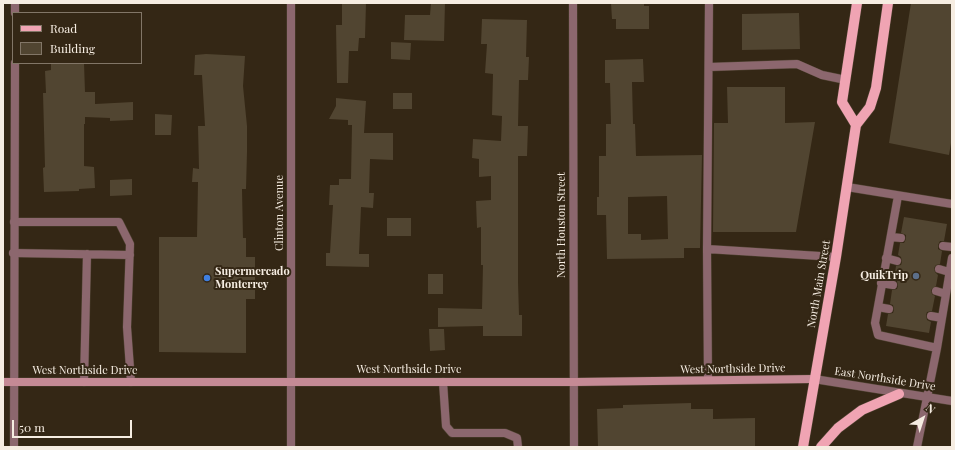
<!DOCTYPE html>
<html>
<head>
<meta charset="utf-8">
<style>
  body { margin:0 }
  #map { position:relative; width:955px; height:450px; overflow:hidden; background:#342715; font-family:"Playfair Display",serif }
  canvas { display:block }
  .frame { position:absolute; inset:0; border:4px solid #f6ede2; pointer-events:none }
  .legend { position:absolute; left:12px; top:12px; width:130px; height:52px; box-sizing:border-box; background:#342715; border:1px solid #827667; margin:0; padding:5px 7px; list-style:none; font-size:12px; color:#f6ede2 }
  .legend li { display:flex; align-items:center; gap:8px; height:20px }
  .legend b { width:20px; border:1px solid #827667 }
  .north { position:absolute; left:903px; top:398px; width:40px; height:40px; -webkit-text-stroke:3px #342715; paint-order:stroke; rotate:39deg; font-size:11px; font-weight:700; line-height:16px; text-align:center; color:#f6ede2 }
  .north::after { content:''; display:block; margin:auto; width:14px; height:18px; background:#f6ede2; clip-path:polygon(50% 0,100% 100%,50% 72%,0 100%) }
  .scale { position:absolute; left:12px; top:420px; width:120px; height:18px; box-sizing:border-box; border:2px solid #f6ede2; border-top:0; padding-left:5px; font-size:12px; line-height:14px; white-space:nowrap; color:#f6ede2; -webkit-text-stroke:3px #342715; paint-order:stroke }
</style>
</head>
<body>
<div id="map">
<canvas width="955" height="450"></canvas>
<div class="frame"></div>
<ul class="legend">
<li><b style="height:5px;background:#f0a4b3"></b>Road</li>
<li><b style="height:11px;background:#514531"></b>Building</li>
</ul>
<div class="north">N</div>
<div class="scale">50 m</div>
</div>
<script>
const g = document.querySelector('canvas').getContext('2d');
g.lineJoin = 'round';
function fillPath(path, color) { g.fillStyle = color; g.fill(path, 'evenodd'); }
function stroke(path, color, width, dash) { g.strokeStyle = color; g.lineWidth = width; g.lineCap = dash ? 'butt' : 'round'; g.setLineDash(dash || []); g.stroke(path); }
function write(font, color, halo, rows, align = 'center') {
  g.font = font + ' "Playfair Display",serif'; g.lineWidth = 4; g.setLineDash([]); g.textBaseline = 'middle'; g.strokeStyle = halo; g.fillStyle = color; for (const [text, x, y, turn = 0] of rows) {
    g.save(); g.translate(x, y); g.rotate((+turn || 0) * Math.PI / 180); g.textAlign = isNaN(turn) ? turn : align; if (halo) g.strokeText(text, 0, 0); g.fillText(text, 0, 0); g.restore();
  }
}
const building = new Path2D(`
  M342,3h24l-1,35h-6l-1,13h-9l-1,32h-11l-1,-58h6z
  M431,3h14l-1,38 -40,-1 1,-25h25z
  M611,3h33v3h5v23h-33v-10h-4z
  M911,3h41v134l-3,18 -60,-12z
  M799,13l1,36 -58,1v-36z
  M482,19l45,1 -1,37h3l-1,23h-9l-1,46h10l-1,30h-9v126l1,33h3v21h-39v-10l-45,1v-19l44,1 1,-44h-2v-38l-4,1 -1,-27 15,-1v-24l-12,1v-18l-7,-1 1,-19 28,2 1,-25 -10,-1 1,-41 -8,-1 2,-29h-6z
  M391,42l20,1 -1,17 -19,-1z
  M206,54l39,2 -2,30 4,40v26l-1,37h-4l1,49h3v19h9v42h-9v54l-87,-1v-115h38l1,-55h-6l1,-14 6,1 -1,-43h7l-3,-51h-8l1,-20z
  M643,59l1,23h-12l1,42h2l1,32 66,-1 -2,93h-16v10l-77,1 -1,-44h-9v-18h2v-41h7v-32h5l-1,-41h-5v-23zM667,196l1,43 -27,1v-6h-13v-37z
  M51,63h33l1,29h10v12l38,-2v18l-23,1v-3l-25,-1v7h-1v42l10,1 1,21 -16,1v2l-35,1 -1,-24 2,-1 -2,-74h3l-1,-22 6,-1z
  M727,87h58v36l30,-1 -19,110h-83l1,-109h14z
  M393,93h19v16h-19z
  M336,98l30,3 -2,32h29v27l-23,-1 -1,34h5l-1,15 -12,-1 -2,47h10v13l-43,-1v-13h4l3,-48h-4l1,-20h9v-6h12l1,-54h-4v-5l-19,-1 7,-13z
  M155,114l17,1 -1,20h-16z
  M132,179v16l-22,1v-16z
  M904,217l43,7 -3,17h-4l-2,4v4l4,2 -2,13 -4,1 -2,3 1,4 3,3 -2,11 -5,4 1,4 3,2 -3,15 -5,1 -1,3 1,5 4,2 -2,11 -43,-7 2,-12 5,-1 1,-3 -1,-5 -3,-1 2,-14 5,-1 1,-3 -1,-5 -3,-1 2,-14 5,-1 1,-3 -1,-5 -3,-2 2,-12h4l2,-4v-4l-5,-2z
  M387,218h24v18h-24z
  M428,274h15v20h-15z
  M429,329h15l1,21 -15,1z
  M691,403v6h22v10l42,-1v28l-157,1 -1,-38 26,-1v-3z`);
const service = new Path2D(`
  M709,67l88,-3 25,11 24,5
  M847,187l105,17
  M898,196l-23,127 3,12 59,13
  M14,222h105l11,22 -3,83 4,55
  M891,237l10,1
  M943,246l9,1
  M707,249l2,-246
  M13,253l117,2
  M886,258l11,3
  M939,269l10,3
  M881,283l12,2
  M936,291l10,3
  M878,307l11,2
  M931,316l11,2
  M708,380l-1,-131 129,8
  M84,382l3,-128
  M443,382l3,44 6,7h53l12,5 1,9
  M917,447l20,-99 15,-90`);
const minor = new Path2D(`
  M573,3l1,444
  M15,13v-10
  M14,447l1,-384
  M291,447v-444`);
const tertiary = new Path2D(`
  M814,379l138,22`);
const secondary = new Path2D(`
  M3,382h571l240,-3`);
const primary = new Path2D(`
  M856,125l-14,-23 15,-99
  M803,447l33,-190 20,-132 14,-18 6,-19 12,-85
  M821,447l17,-19 24,-18 37,-16`);
const markers = [
  [916,276,4,"#5c6f8a"],
  [207,278,4,"#3f7fe0"]
];
const streetNames = [
  ["Clinton Avenue",280,213,-90],
  ["North Houston Street",562,225,-90],
  ["North Main Street",819,284,-80],
  ["West Northside Drive",733,369,-1],
  ["West Northside Drive",409,370],
  ["West Northside Drive",85,371],
  ["East Northside Drive",885,379,9]
];
const poiNames = [
  ["Supermercado",215,272],
  ["Monterrey",215,285],
  ["QuikTrip",908,276,"right"]
];
fillPath(building, '#514531');
stroke(service, '#4f4332', 9);
stroke(minor, '#4f4332', 9);
stroke(tertiary, '#4f4332', 9);
stroke(secondary, '#4f4332', 9);
stroke(primary, '#4f4332', 11);
stroke(service, '#8c676e', 8);
stroke(minor, '#8c676e', 8);
stroke(tertiary, '#8c676e', 8);
stroke(secondary, '#c58a95', 8);
stroke(primary, '#f0a4b3', 10);
for (const [x, y, r, color] of markers) { const dot = new Path2D(); dot.arc(x, y, r, 0, 2 * Math.PI); g.fillStyle = color; g.fill(dot); stroke(dot, '#342715', 1.5); }
write('11px', '#f6ede2', '#342715', streetNames);
write('bold 11px', '#f6ede2', '#342715', poiNames, 'left');
</script>
</body>
</html>
